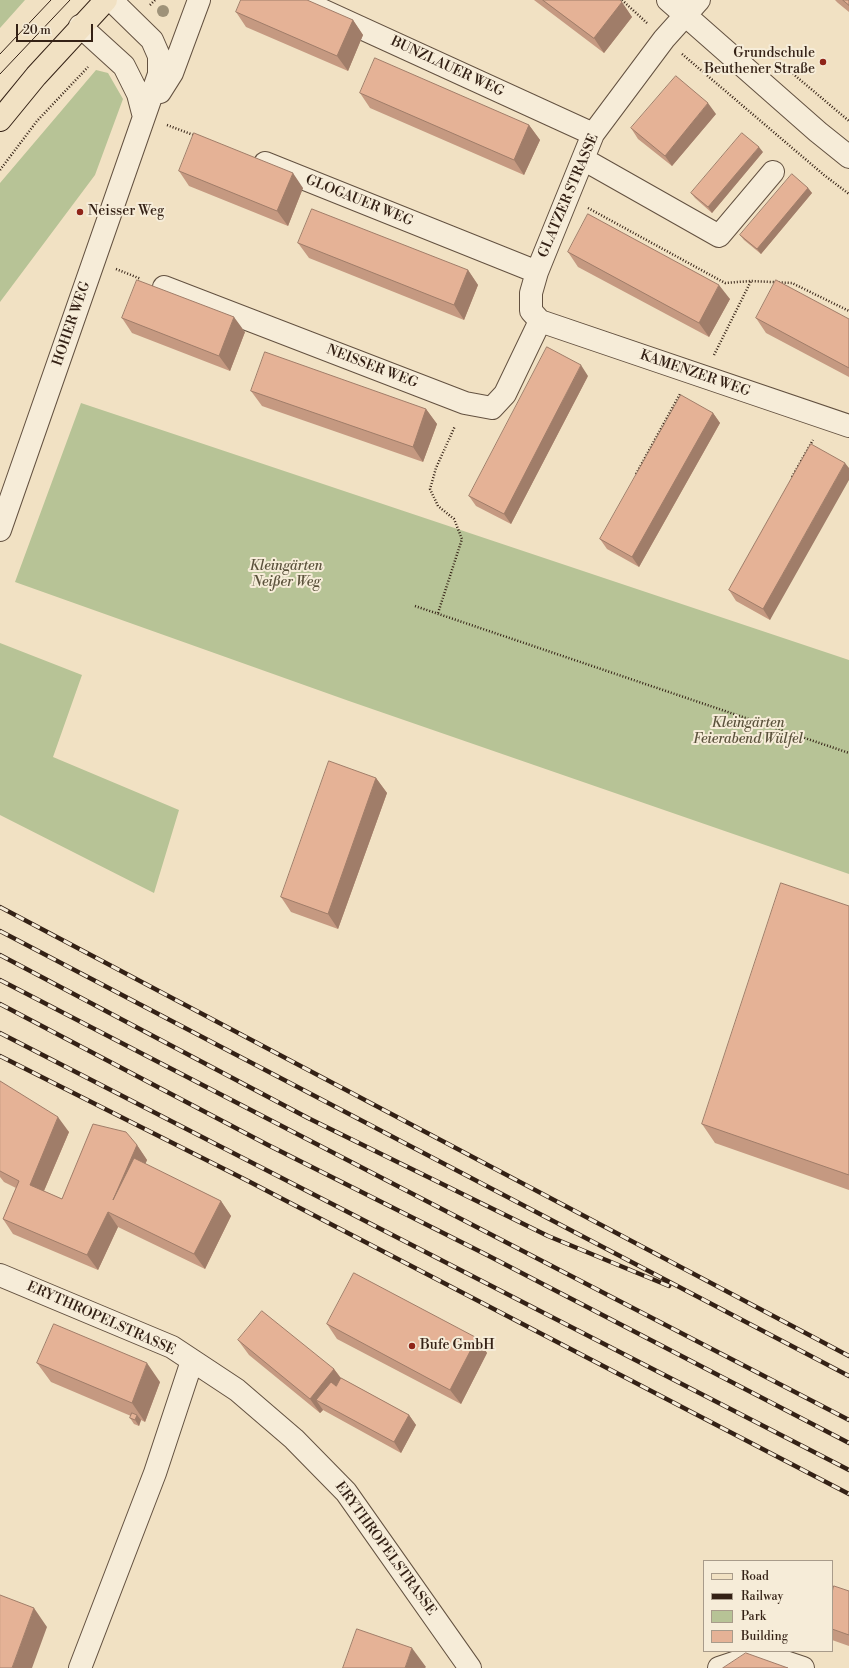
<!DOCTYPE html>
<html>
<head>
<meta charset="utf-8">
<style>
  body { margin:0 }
  #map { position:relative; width:849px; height:1668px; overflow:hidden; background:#f1e1c3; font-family:"Libre Bodoni",serif }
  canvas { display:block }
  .legend { position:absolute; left:703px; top:1560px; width:130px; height:92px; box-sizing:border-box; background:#f6ecd8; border:1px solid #a89b8a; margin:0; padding:5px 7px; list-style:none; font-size:12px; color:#342115 }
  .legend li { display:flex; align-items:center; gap:8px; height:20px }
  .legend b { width:20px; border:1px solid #a89b8a }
  .scale { position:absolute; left:16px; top:24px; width:77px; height:18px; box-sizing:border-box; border:2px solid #342115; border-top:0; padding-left:5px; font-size:12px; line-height:14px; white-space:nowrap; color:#342115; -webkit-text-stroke:3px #f6ecd8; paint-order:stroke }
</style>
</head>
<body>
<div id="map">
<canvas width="849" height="1668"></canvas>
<ul class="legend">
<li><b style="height:5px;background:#f1e1c3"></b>Road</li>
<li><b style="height:5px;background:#342115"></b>Railway</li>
<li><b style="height:11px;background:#b7c396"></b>Park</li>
<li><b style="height:11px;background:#e5b296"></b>Building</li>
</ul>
<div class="scale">20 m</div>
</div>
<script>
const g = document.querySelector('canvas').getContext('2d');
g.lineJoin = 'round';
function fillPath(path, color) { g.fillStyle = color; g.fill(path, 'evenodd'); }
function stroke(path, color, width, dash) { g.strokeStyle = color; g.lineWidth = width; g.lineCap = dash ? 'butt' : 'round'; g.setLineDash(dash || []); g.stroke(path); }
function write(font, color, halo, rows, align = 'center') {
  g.font = font + ' "Libre Bodoni",serif'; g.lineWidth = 4; g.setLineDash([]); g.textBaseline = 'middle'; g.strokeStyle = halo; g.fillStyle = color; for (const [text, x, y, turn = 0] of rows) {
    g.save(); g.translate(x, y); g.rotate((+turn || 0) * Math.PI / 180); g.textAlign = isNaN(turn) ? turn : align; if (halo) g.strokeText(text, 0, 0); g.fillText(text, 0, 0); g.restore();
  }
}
const green = new Path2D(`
  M0,0h25l-25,28z
  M96,70l12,3 15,26 -28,76 -95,127v-119z
  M81,403l768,257v214l-500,-173 -334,-119z
  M0,643l82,32 -29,82 126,53 -25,83 -154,-78z`);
const path = new Path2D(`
  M622,0l25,23
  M150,5l5,-5
  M682,54l142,121 25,19
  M779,62l70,59
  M167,125l29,11
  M0,170l37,-49 51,-54
  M588,208l137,75 26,-2 41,2 57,28
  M116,269l25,10
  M714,355l37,-74
  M636,474l44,-80
  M792,477l21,-37
  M415,606l434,147
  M438,613l24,-74 -8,-20 -16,-13 -8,-17 6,-21 19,-42`);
const minor = new Path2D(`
  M300,0l293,134
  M668,0l150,132 31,25
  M80,26l44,40 14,28 6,23
  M160,92l12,-19 27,-73
  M583,159l136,77 54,-64
  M265,163l272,109
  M164,287l301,116 27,5 13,-14 35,-73 -9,-10v-18l6,-21 56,-138 71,-95 35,-39
  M540,321l309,105
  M0,530l159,-456v-18l-7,-16 -41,-40
  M0,1275l172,72 65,43 57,49 52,53 124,176
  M80,1668l75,-195 37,-112
  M719,1668l42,-14 42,14`);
const major = new Path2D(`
  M0,120l36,-44 70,-76`);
const tram = new Path2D(`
  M0,54l51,-54
  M0,74l70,-74`);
const rail = new Path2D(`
  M0,907l849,449
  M0,931l849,445
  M0,955l308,163 240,118 121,50
  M0,980l849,440
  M0,1004l268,141 219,110 362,188
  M0,1033l849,437
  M0,1056l250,126 599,312`);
const trees = [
  [163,11]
];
const wall = new Path2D(`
  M534,0h86l12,17 -28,36z
  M835,0h14v12l-11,-9z
  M236,12l117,8 10,15 -15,36 -102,-44z
  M360,93l169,32 11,15 -16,35 -154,-67z
  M716,114l-44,52 -34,-27 -7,-11z
  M763,152l-51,61 -17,-15 -4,-5z
  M179,171l124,17 -15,38 -99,-40z
  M808,188l4,5 -51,61 -17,-14 -4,-5z
  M298,243l170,27 10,15 -14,35 -155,-62z
  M568,252l162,47 -21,38 -131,-70z
  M122,318l123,14 -15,39 -98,-38z
  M756,318l93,1v58l-83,-44z
  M588,376l-77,148 -35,-18 -7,-10z
  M251,391l175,18 11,15 -14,38 -161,-56z
  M713,413l7,10 -81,144 -32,-18 -7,-10z
  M811,444l-41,176 -34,-19 -7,-11z
  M376,778l11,15 -49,136 -47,-17 -10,-15z
  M849,906v284l-134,-47 -13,-19z
  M0,1081l69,51 -25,59 18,8 75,-54 10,15 -2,4 76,37 10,15 -26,53 -87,-42 -20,43 -85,-36 -10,-15 13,-31 -12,-6 -4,-5z
  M327,1324l150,14 10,15 -26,51 -124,-65z
  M238,1340l96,29 7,9 68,37 7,10 -15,28 -78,-43 -3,3 -71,-58z
  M37,1363l123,19 -15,40 -4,-2 -2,6 -5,-2 -4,-6 1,-2 -80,-34z
  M849,1591v55l-17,-6v-47z`);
const shadedWall = new Path2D(`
  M622,2l10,15 -28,36 -10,-15z
  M353,20l10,15 -15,36 -11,-15z
  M708,103l8,11 -44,52 -7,-10z
  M529,125l11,15 -16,35 -10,-15z
  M759,147l4,5 -51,61 -4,-6z
  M293,173l10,15 -15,38 -11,-15z
  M808,188l4,5 -51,61 -4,-5z
  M468,270l10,15 -14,35 -10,-15z
  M719,285l11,14 -21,38 -10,-14z
  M234,317l11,15 -15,39 -11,-15z
  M581,365l7,11 -77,148 -7,-10z
  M426,409l11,15 -14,38 -10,-15z
  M713,413l7,10 -81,144 -7,-10z
  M845,463l4,5v12l-79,140 -7,-11z
  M376,778l11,15 -49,136 -10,-15z
  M58,1117l11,15 -29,68 -10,-15z
  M137,1145l10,15 -24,55 -10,-15z
  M221,1201l10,15 -26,53 -11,-15z
  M108,1212l10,15 -20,43 -11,-15z
  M477,1338l10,15 -26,51 -11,-14z
  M147,1363l13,19 -15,40 -13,-19z
  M334,1369l11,15 -29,16 7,10 -3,3 -10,-14z
  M137,1415l4,5 -2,6 -4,-6z
  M409,1415l7,10 -15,28 -7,-11z
  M34,1608l13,19 -15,41h-20z
  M412,1648l14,19 -1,1h-20z`);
const building = new Path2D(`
  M241,0h66l46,20 -16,36 -101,-44z
  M543,0h77l2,2 -28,36z
  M843,0h6v5z
  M375,58l154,67 -15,35 -154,-67z
  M676,76l32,27 -43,53 -34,-28z
  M194,133l99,40 -16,38 -98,-40z
  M742,133l17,14 -51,60 -17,-14z
  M792,174l16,14 -51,61 -17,-14z
  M312,209l156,61 -14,35 -156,-62z
  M588,214l131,71 -20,38 -131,-71z
  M137,280l97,37 -15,39 -97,-38z
  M776,280l73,39v49l-93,-50z
  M547,347l34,18 -77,149 -35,-18z
  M265,352l161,57 -13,38 -162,-56z
  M681,395l32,18 -81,144 -32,-18z
  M811,444l34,19 -82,146 -34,-19z
  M329,761l47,17 -48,136 -47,-17z
  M781,883l68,23v269l-147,-51z
  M0,1081l58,36 -28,68 32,14 31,-75 33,8 11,13 -24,55 21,-42 87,43 -27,53 -86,-42 -21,43 -84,-36 16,-38 -19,-10z
  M354,1273l123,65 -27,52 -123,-66z
  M262,1311l72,58 -24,30 -72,-59z
  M54,1324l93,39 -15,40 -95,-40z
  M341,1378l68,37 -15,27 -78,-42 15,-18 5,4z
  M132,1413l5,2 -2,5 -5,-2z
  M834,1586l15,5v44l-17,-6v-36z
  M0,1595l34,13 -22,60h-12z
  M357,1629l55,19 -7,20h-62z
  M746,1653l42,15h-65z`);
const markers = [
  [823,62,4,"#8f2418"],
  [80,212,4,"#8f2418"],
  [412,1346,4,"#8f2418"]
];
const poiNames = [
  ["Grundschule",815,54,"right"],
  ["Beuthener Straße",815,70,"right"],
  ["Neisser Weg",88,212],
  ["Bufe GmbH",420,1346]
];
const streetNames = [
  ["BUNZLAUER WEG",447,67,25],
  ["GLATZER STRASSE",569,196,-67],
  ["GLOGAUER WEG",359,201,22],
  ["HOHER WEG",72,324,-71],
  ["NEISSER WEG",372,367,21],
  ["KAMENZER WEG",695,374,19],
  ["ERYTHROPELSTRASSE",101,1319,24],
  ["ERYTHROPELSTRASSE",385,1549,54]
];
const parkNames = [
  ["Kleingärten",286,567],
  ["Neißer Weg",286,583],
  ["Kleingärten",748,724],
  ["Feierabend Wülfel",748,740]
];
fillPath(green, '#b7c396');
stroke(minor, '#635140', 24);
stroke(major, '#342115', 24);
stroke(path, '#342115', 2.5, [1, 2]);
stroke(minor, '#f6ecd8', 22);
stroke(major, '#f1e1c3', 22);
stroke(tram, '#342115', 1);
stroke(rail, '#342115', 4.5);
stroke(rail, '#f6ecd8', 3, [9]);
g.fillStyle = '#9e9279';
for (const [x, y] of trees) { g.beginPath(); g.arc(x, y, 6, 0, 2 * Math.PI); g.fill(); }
fillPath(wall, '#c59981');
fillPath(shadedWall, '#a07d69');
fillPath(building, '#e5b296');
stroke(building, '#a07d69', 1);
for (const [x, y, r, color] of markers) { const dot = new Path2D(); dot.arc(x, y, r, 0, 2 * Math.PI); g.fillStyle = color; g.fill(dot); stroke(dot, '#f6ecd8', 1.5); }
write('14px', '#342115', '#f6ecd8', poiNames, 'left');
write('14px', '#342115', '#f6ecd8', streetNames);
write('italic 14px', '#5b523c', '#f6ecd8', parkNames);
</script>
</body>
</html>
